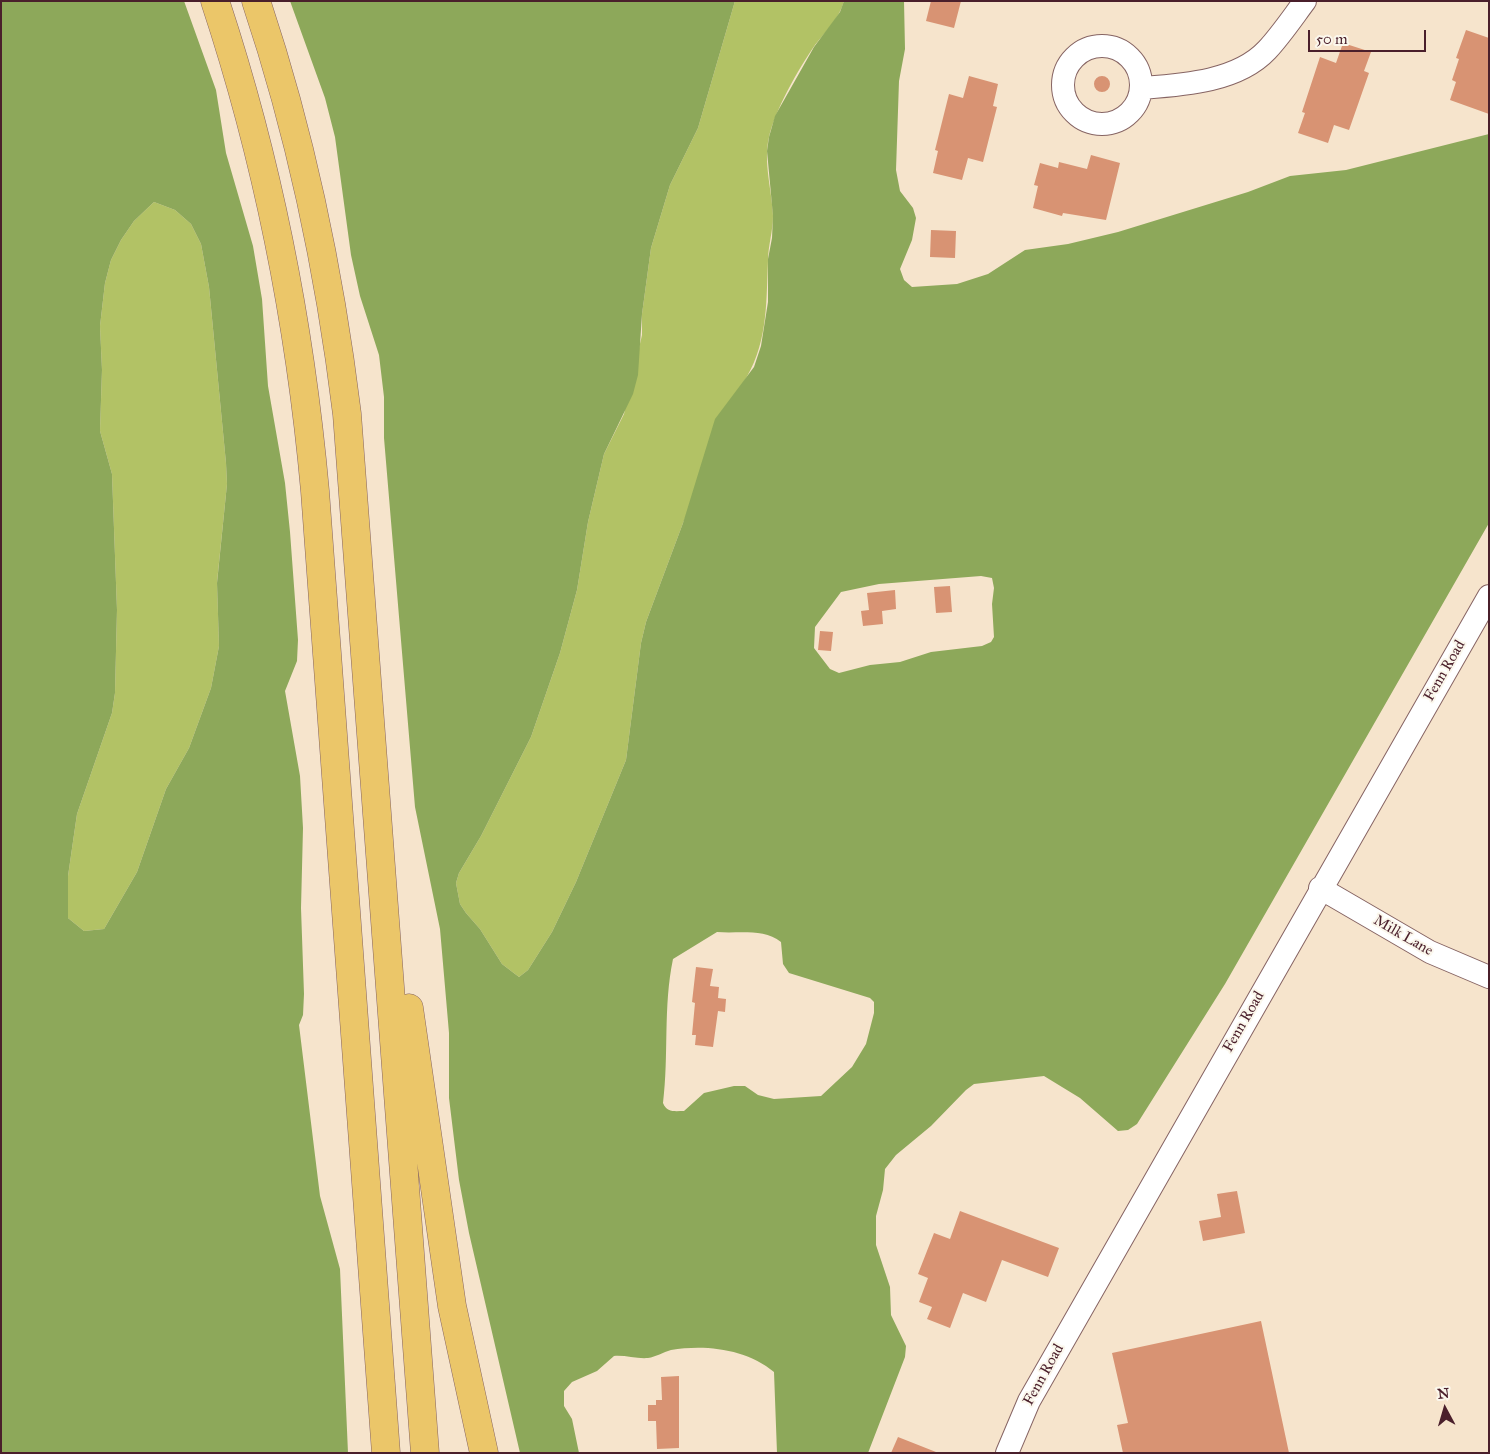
<!DOCTYPE html>
<html>
<head>
<meta charset="utf-8">
<style>
  body { margin:0 }
  #map { position:relative; width:1490px; height:1454px; overflow:hidden; background:#f6e4cc; font-family:"IM FELL Great Primer",serif }
  canvas { display:block }
  .frame { position:absolute; inset:0; border:2px solid #4a1f2b; pointer-events:none }
  .north { position:absolute; left:1420px; top:1384px; width:50px; height:50px; -webkit-text-stroke:4px #fbf7ec; paint-order:stroke; rotate:354deg; font-size:14px; font-weight:700; line-height:20px; text-align:center; color:#4a1f2b }
  .north::after { content:''; display:block; margin:auto; width:18px; height:22px; background:#4a1f2b; clip-path:polygon(50% 0,100% 100%,50% 72%,0 100%) }
  .scale { position:absolute; left:1308px; top:30px; width:118px; height:22px; box-sizing:border-box; border:2px solid #4a1f2b; border-top:0; padding-left:6px; font-size:15px; line-height:18px; white-space:nowrap; color:#4a1f2b; -webkit-text-stroke:4px #fbf7ec; paint-order:stroke }
</style>
</head>
<body>
<div id="map">
<canvas width="1490" height="1454"></canvas>
<div class="frame"></div>
<div class="north">N</div>
<div class="scale">50 m</div>
</div>
<script>
const g = document.querySelector('canvas').getContext('2d');
g.lineJoin = 'round';
function fillPath(path, color) { g.fillStyle = color; g.fill(path, 'evenodd'); }
function stroke(path, color, width, dash) { g.strokeStyle = color; g.lineWidth = width; g.lineCap = dash ? 'butt' : 'round'; g.setLineDash(dash || []); g.stroke(path); }
function write(font, color, halo, rows, align = 'center') {
  g.font = font + ' "IM FELL Great Primer",serif'; g.lineWidth = 4; g.setLineDash([]); g.textBaseline = 'middle'; g.strokeStyle = halo; g.fillStyle = color; for (const [text, x, y, turn = 0] of rows) {
    g.save(); g.translate(x, y); g.rotate((+turn || 0) * Math.PI / 180); g.textAlign = isNaN(turn) ? turn : align; if (halo) g.strokeText(text, 0, 0); g.fillText(text, 0, 0); g.restore();
  }
}
const green = new Path2D(`
  M735,1h109c-5,18 -18,30 -29,44 -16,23 -40,65 -46,92 -6,25 3,53 4,79 0,15 -5,30 -5,45 -2,46 0,84 -26,124l-59,138 -37,99 -5,21 -15,117 -50,122 -24,50 -24,38 -9,7 -17,-13 -22,-35 -14,-16 -6,-9 -4,-21 3,-10 22,-37 50,-99 29,-84 17,-63 11,-68 16,-68 20,-40 18,-79v-21l9,-66 19,-63 28,-57z
  M154,202l21,8 16,14 10,20 8,43 17,176 1,21 -10,98 2,64 -8,42 -22,60 -23,41 -29,83 -33,57 -20,2 -16,-13v-42l9,-62 35,-101 3,-20 2,-83 -5,-136 -12,-43 2,-61 -2,-44 5,-43 6,-23 10,-20 13,-19z`);
const forest = new Path2D(`
  M1,1h183l32,89 10,63 27,93 9,53 6,87 17,97 5,49 8,108 -1,21 -12,30 15,85 3,52 -2,80 3,86 -1,21 -4,10 21,171 20,73 8,184h-347zM154,202l21,8 16,14 10,20 8,43 17,176 1,21 -10,99 2,63 -8,42 -22,60 -23,41 -29,83 -33,57 -20,2 -16,-13v-42l9,-62 35,-101 3,-20 2,-83 -5,-136 -12,-43 2,-61 -2,-44 5,-43 6,-23 10,-20 13,-19z
  M290,1h445l-37,127 -28,57 -19,63 -9,66 -4,61 -5,19 -29,60 -16,68 -11,68 -17,63 -29,84 -50,99 -22,37 -3,10 4,21 6,9 14,16 22,35 17,13 9,-7 24,-38 24,-50 50,-122 15,-117 5,-21 37,-99 32,-104 39,-52 7,-21 7,-44v-43l4,-21 1,-22 -6,-65 2,-14 6,-21 39,-69 26,-35 4,-11h60l1,48 -6,32 -3,89 4,21 13,17 3,10 -4,22 -12,29 4,11 8,7 45,-3 31,-10 37,-24 43,-6 50,-12 130,-40 42,-16 56,-6 143,-36v389l-264,461 -88,140 -9,6 -10,1 -38,-33 -36,-22 -70,8 -8,6 -35,36 -35,29 -11,14 -2,21 -7,26v29l14,42 1,28 15,31 -1,11 -37,96h-91l-3,-81c-27,-23 -69,-28 -103,-22 -8,2 -15,7 -23,8 -11,1 -23,-3 -34,-2l-17,15 -25,11 -8,9v15l8,13 7,34h-59l-51,-220 -10,-53 -10,-82v-65l-9,-104 -25,-122 -31,-369v-41l-5,-42 -19,-59 -9,-41 -16,-118 -10,-39zM981,576l11,2 2,10 -2,16 2,33 -3,5 -9,4 -51,6 -31,10 -30,3 -31,8 -9,-4 -16,-21 1,-21 26,-35 38,-8zM717,932c21,2 46,-4 64,10l2,22 6,9 81,25 4,4v11l-8,31 -14,23 -31,29 -47,3 -16,-4 -13,-9h-11l-30,7 -20,18c-9,0 -17,2 -21,-8 6,-48 0,-96 10,-144z`);
const building = new Path2D(`
  M931,1h30l-7,27 -28,-7z
  M1466,30l23,8v76l-39,-14 6,-18 -4,-2 7,-21 -3,-1z
  M1343,43l28,9 -7,19 5,2 -20,57 -15,-5 -6,18 -30,-10 7,-20 -3,-1 18,-55 16,6z
  M969,76l29,8 -5,22 4,1 -14,55 -15,-4 -6,22 -29,-7 5,-22 -3,-1 14,-56 14,4z
  M1094 84a8 8 0 1 1 16 0a8 8 0 1 1-16 0Z
  M1091,155l29,8 -14,57 -43,-7 -1,3 -29,-8 5,-22 -4,-1 6,-22 18,5 1,-6 28,7z
  M931,230l25,1 -1,27 -25,-1z
  M950,586l2,26 -16,1 -2,-26z
  M895,590l1,19 -14,2 1,13 -20,2 -2,-15 8,-1 -2,-17z
  M820,631l13,1 -2,19 -13,-1z
  M696,967l17,2 -3,17 9,1 -1,11 8,1 -1,13 -7,-1 -5,36 -18,-2 1,-10h-4l3,-32 -3,-1z
  M1237,1191l8,42 -42,8 -4,-20 22,-4 -4,-23z
  M960,1211l99,37 -11,29 -46,-17 -16,42 -23,-9 -13,35 -23,-9 5,-12 -13,-5 9,-24 -10,-4 16,-41 16,6z
  M1261,1321l28,132h-166l-6,-28 11,-2 -16,-70z
  M679,1376v72l-22,1 -1,-28h-8v-16h8v-5h6l-1,-23z
  M898,1437l38,15v1h-45z`);
const minor = new Path2D(`
  M1063 85a39 39 0 1 1 78 0a39 39 0 1 1-78 0Z
  M1141,88c41,-3 96,-6 126,-38 14,-15 26,-33 38,-49
  M1320,888l110,64 59,25
  M1007,1453l22,-52 460,-805`);
const highway = new Path2D(`
  M215,1c53,160 85,323 100,490l71,962
  M256,1c45,134 74,274 91,413l78,1039
  M409,1008l43,298 32,147`);
const streetNames = [
  ["Fenn Road",1445,671,-60],
  ["Milk Lane",1403,936,30],
  ["Fenn Road",1244,1022,-60],
  ["Fenn Road",1044,1375,-61]
];
fillPath(green, '#b2c265');
fillPath(forest, '#8da85a');
fillPath(building, '#d89373');
stroke(minor, '#866463', 24);
stroke(highway, '#866463', 29);
stroke(minor, '#fff', 22);
stroke(highway, '#ebc669', 28);
write('15px', '#4a1f2b', '#fbf7ec', streetNames);
</script>
</body>
</html>
